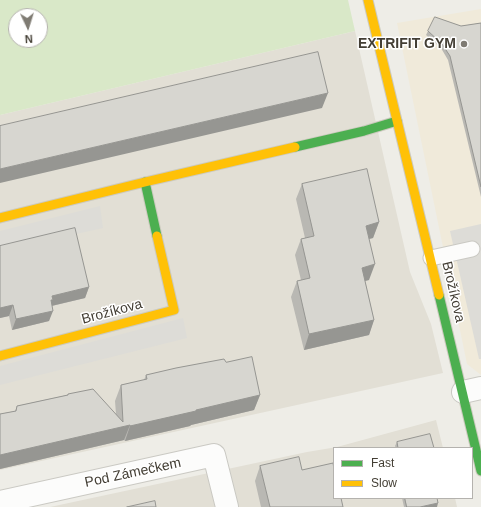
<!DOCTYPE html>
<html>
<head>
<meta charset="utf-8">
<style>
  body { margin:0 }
  #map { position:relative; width:481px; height:507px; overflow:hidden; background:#eeede7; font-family:Helvetica,sans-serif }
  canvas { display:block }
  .legend { position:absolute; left:333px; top:447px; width:140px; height:52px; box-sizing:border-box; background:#fff; border:1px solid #b4b2ae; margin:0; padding:5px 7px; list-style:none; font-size:12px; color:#433e34 }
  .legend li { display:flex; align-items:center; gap:8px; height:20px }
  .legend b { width:20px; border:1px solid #b4b2ae }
  .north { position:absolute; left:8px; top:8px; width:40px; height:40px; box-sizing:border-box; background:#fff; border:1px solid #b4b2ae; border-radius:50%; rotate:176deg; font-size:11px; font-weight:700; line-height:16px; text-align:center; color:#433e34 }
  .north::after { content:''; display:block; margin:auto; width:14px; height:18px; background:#7f7b73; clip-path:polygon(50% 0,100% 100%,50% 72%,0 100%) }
</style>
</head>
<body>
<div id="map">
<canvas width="481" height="507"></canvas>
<ul class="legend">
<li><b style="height:5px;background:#4caf50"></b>Fast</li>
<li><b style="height:5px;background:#ffc107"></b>Slow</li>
</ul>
<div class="north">N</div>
</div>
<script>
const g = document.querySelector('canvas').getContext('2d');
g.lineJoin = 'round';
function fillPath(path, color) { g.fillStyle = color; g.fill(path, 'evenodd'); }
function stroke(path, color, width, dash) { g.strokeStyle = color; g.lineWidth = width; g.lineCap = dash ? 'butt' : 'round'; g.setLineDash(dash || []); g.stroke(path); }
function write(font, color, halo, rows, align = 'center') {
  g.font = font + ' Helvetica,sans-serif'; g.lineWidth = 3; g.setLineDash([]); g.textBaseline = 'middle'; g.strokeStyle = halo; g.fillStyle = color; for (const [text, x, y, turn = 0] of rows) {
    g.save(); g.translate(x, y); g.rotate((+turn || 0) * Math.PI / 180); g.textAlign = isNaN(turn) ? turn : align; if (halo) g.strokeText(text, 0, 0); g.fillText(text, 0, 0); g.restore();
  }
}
const residential = new Path2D(`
  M355,31l55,241 21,52 12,49 -443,97v-355z
  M436,420l7,28h-109v50h121l2,9h-407l257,-55 30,-5z`);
const commercial = new Path2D(`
  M481,9v366l-14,-11 -70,-341z`);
const green = new Path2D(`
  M0,0h348l7,31 -355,84zM16,16h24v24h-24z`);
const parking = new Path2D(`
  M100,206l3,22 -103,23v-20z
  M481,224v135h-2l-29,-128z
  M183,318l4,20 -187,47v-19z`);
const lane = new Path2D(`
  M431,258l41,-9`);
const street = new Path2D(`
  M463,392l18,-4
  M0,502l214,-47 13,52`);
const fast = new Path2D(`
  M295,147l69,-16 33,-10
  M145,182l12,54
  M439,295l42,176`);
const slow = new Path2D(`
  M368,0l71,295
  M0,218l145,-36 150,-35
  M0,356l174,-46 -17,-74`);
const wall = new Path2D(`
  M481,23v174l-33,-137 -7,-12 -15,-13 2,-4z
  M302,184l77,38 -6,16 -4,1v41l-4,1 9,39 -5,15 -65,15 -13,-53 6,-16 4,-1 -6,-25 6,-16 4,-1 -9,-39z
  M0,246l89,41 -4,11 -33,8 -3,15 -37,9 -3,-14 -9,2z
  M226,362l34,33 -6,15 -63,15 -1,1 -65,15 -1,-1 -124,29v-55l15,-3 2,-5 50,-11 1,-1 48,20 -1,-13 6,-16 23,-5 2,-5z
  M397,442l37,6h-38l-1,-2z
  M260,466l42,4 41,37h-82l-6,-26z
  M402,498h35v9h-33z`);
const shadedWall = new Path2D(`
  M328,93l-6,15 -322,75v-14z
  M379,222l-6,16 -13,3 6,-15z
  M375,264l-6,16 -13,3 6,-15z
  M89,287l-4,11 -34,8 -4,5 5,-15z
  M13,305l-4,11 -9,2v-10z
  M53,311l-4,10 -37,9 4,-11z
  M374,320l-5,15 -65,15 5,-16z
  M260,395l-6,15 -63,15 -1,1 -65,15 5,-15 66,-16z
  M130,425l-6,15 -124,29v-14z
  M438,503l-1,4h-17z`);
const building = new Path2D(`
  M435,17l26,9 20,-3v164l-31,-131 -8,-12 -14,-13z
  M318,52l10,41 -328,76v-43z
  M367,169l12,53 -13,4 9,38 -13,4 12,52 -65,14 -12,-53 13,-3 -9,-39 13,-3 -12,-52z
  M75,228l14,59 -37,9 1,4h-2l2,11 -37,8 -3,-14 -13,3v-62z
  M252,357l8,38 -64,15v1l-66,15v-1l-130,30v-41l16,-3 1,-5 51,-11v-1l25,-5 30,33 -2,-37 26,-6 -1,-4 30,-7 48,-9 2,3z
  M430,434l4,14h-36l-1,-6z
  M299,457l3,13 31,-7 1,6v29h7l2,9h-73l-10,-41z
  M405,498h32l1,5 -18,4h-13z
  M155,501l1,6h-29z`);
const markers = [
  [464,44,4,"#7f7b73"]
];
const poiNames = [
  ["EXTRIFIT GYM",456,44]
];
const streetNames = [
  ["Brožíkova",453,292,77],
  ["Brožíkova",112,312,-15],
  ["Pod Zámečkem",133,473,-12]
];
fillPath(residential, '#e2dfd5');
fillPath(commercial, '#f0eada');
fillPath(green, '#d9e8c8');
fillPath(parking, '#dddcd7');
stroke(lane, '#cac9c3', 17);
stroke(street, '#cac9c3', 24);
stroke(fast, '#cccabe', 11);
stroke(slow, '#cccabe', 11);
stroke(lane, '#fcfcfb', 15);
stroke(street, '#fcfcfb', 22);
stroke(fast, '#4caf50', 9);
stroke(slow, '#ffc107', 9);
fillPath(wall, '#b9b8b3');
fillPath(shadedWall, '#969692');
fillPath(building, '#d7d6d0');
stroke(building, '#969692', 1);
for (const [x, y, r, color] of markers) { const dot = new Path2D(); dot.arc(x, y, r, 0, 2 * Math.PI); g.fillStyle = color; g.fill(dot); stroke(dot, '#fff', 1.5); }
write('bold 14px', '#433e34', '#fff', poiNames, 'right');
write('14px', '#433e34', '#fff', streetNames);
</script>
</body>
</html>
